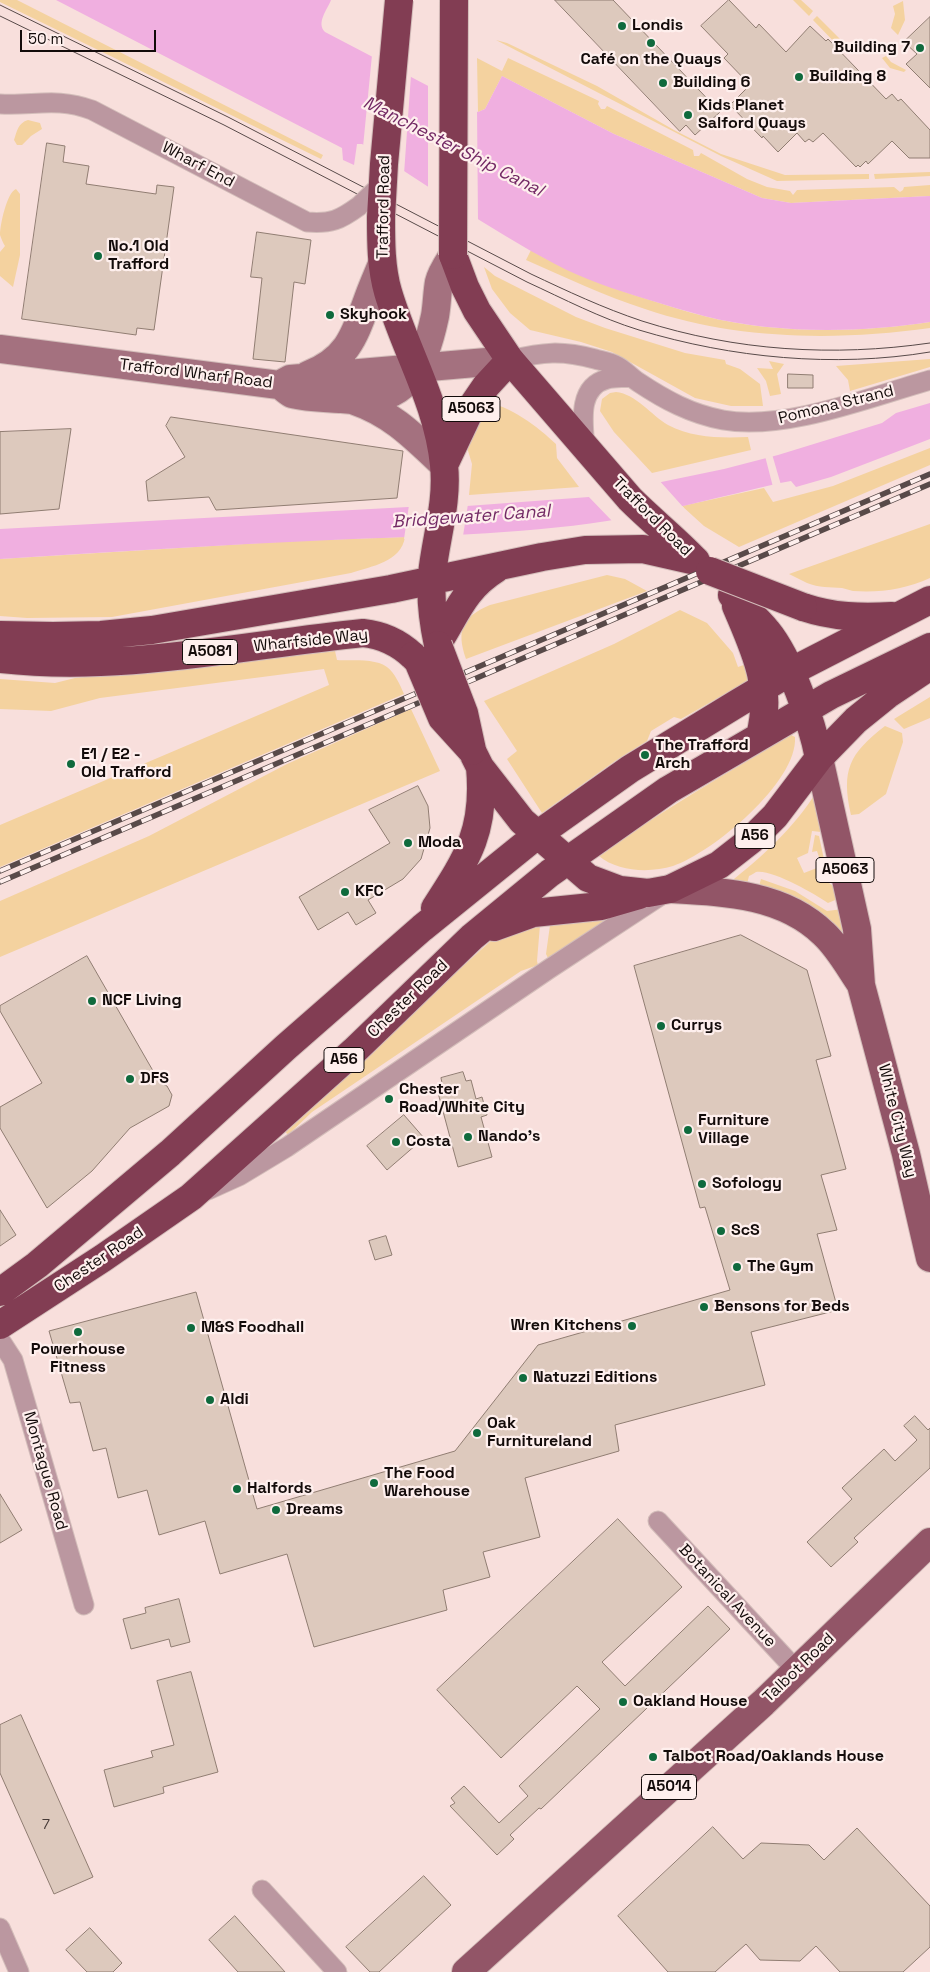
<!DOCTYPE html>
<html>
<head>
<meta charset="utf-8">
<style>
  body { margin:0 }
  #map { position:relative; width:930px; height:1972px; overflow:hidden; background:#f8dfdc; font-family:"Space Grotesk",sans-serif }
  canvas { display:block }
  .scale { position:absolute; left:20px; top:30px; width:136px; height:22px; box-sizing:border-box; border:2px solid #130b0a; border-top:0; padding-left:6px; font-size:15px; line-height:18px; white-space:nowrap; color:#130b0a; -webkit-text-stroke:4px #feefed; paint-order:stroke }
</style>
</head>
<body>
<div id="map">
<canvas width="930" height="1972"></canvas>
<div class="scale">50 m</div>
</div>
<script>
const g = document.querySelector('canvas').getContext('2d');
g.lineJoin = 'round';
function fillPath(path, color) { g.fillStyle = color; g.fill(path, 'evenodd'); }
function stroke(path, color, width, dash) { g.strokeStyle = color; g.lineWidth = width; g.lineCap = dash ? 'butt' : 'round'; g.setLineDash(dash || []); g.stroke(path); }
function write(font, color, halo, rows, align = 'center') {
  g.font = font + ' "Space Grotesk",sans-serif'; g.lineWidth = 4.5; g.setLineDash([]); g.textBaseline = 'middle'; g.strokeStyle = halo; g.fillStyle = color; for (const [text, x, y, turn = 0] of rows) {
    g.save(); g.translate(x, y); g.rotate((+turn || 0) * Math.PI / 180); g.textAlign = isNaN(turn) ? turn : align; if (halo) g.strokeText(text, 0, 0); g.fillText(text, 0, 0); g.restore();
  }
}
const green = new Path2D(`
  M0,0h17l306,155 -2,4 -321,-157z
  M793,0h8l12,11 -4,5z
  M903,1l2,19 -7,15 -7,-7 4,-14 -2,-8z
  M817,16l31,31 -5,4 -30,-31z
  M496,40l11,3 90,43 77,44 47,24 64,21 84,-1v5l-92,2 -56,-25z
  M886,56l5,6 15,8 -2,2 -14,-4 -8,-10z
  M477,58l25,13 6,-13 91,43 -1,3 3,5h4l2,-3 86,44 1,6h5l2,-3 46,26 20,8 23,4 3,4 4,-5 97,-3 6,5 3,-2 1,-3 26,-2v11l-139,7 -29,-5 -148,-64 -112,-58 -17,33 -7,3z
  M28,120l12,3 2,6 -11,7 -9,9h-5l-3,-5c3,-9 4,-17 14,-20z
  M930,172v4l-55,3 -1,-5z
  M16,189l4,5v61l-7,32 -13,-11v-24l5,-6c-2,-3 -4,-8 -5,-11 0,-10 7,-43 16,-46z
  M531,250c38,23 80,38 122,51 17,5 34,11 51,15 69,18 156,17 226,6v6c-94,13 -194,12 -285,-19 -41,-13 -80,-32 -119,-49z
  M484,267l11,9 81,41 29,11 80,25 40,7 1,4 14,5 20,15 3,22h-32l-36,-8 -83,-46 -31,-10 -51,-12 -20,-17 -18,-24z
  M930,359v8l-80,24 -2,-11 -12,-14z
  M769,361l15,3 -7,10 4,20 -11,2 -4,-15 -9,-13 16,1z
  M616,392c20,2 35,23 52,33 25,13 52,13 80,12l3,13 -99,23 -38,-41 -14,-21 2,-12 8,-6z
  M485,403c24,1 54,25 71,41l1,14 22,29 -110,8 3,-31 -6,-20z
  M930,448v17l-191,82 -35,-21 -22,-20 82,-18 9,14 60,-16z
  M930,524v54c-24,11 -50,15 -77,13 -4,-1 -7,-2 -11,-3 -12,-1 -23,0 -35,-5 -6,-3 -12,-6 -18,-9z
  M405,537c-4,25 -33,29 -54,36l-239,44 -85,1 -27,-2v-57l293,-18z
  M607,575l18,4 22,12 -181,68c-10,-29 -4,-42 24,-54z
  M680,610l27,13 26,30 5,14 11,-4 4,15 -72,41 -7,-2 -23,14 -4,10 -32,20 -73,52 -35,-54 10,-8 -33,-50 130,-57z
  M335,651l2,9c14,1 38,-2 50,7 8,6 13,18 17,27l-404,173v-42l329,-140 -5,-16 -224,29 -49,13 -51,-2v-30l55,4 20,-5z
  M930,697v21l-26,11 -10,-10z
  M411,709l29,62 -440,186v-56l149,-65 138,-72z
  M885,726l17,7 1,9 -17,52 -27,20 -8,1c-10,-45 -2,-61 34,-89z
  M791,735l4,2c3,45 -83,116 -122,129 -23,7 -55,6 -74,-10 61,-45 127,-82 192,-121z
  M817,791l8,32 -4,9 -9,-1 -4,22 -11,5 7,15 18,-7 -5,-15 -5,1 3,-17 4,1 10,47 9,7 2,8 -12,5c-13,-9 -56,-34 -72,-31 -2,1 -4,3 -7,4l-2,8 -18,-1c34,-27 65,-55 88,-92z
  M761,879l34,12 32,20 16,-2 4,20 -4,6 -66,-45 -18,-4z
  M615,917l-66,43 -3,-6 5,-36z
  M540,925l-3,36 1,4 -17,6 -209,141 -24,23 -6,-7 210,-188z`);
const water = new Path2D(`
  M56,0h275c-4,10 -15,23 -6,32l153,80 7,-3 17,-33 112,58 148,64 29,5 139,-7v126c-71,11 -155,12 -226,-6 -19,-5 -38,-11 -58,-17 -30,-9 -63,-20 -91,-35 -67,-35 -129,-80 -193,-120h-5l-3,21 -11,-5 -1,-12z
  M930,403v36l-99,38 -35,10 -5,-6 -11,2c-57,13 -115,29 -173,38 -90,14 -185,15 -276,19 -110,5 -221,12 -331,19v-30l408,-22 59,-1 122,-9 135,-28 54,-14 104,-32 14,-10z`);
const pier = new Path2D(`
  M372,55l39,20 -7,99 -41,-27z
  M428,84l49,25 1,112 -50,-32z
  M772,454l9,31 -8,2 -8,-31z
  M658,479l26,29 -71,14 -26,-27z
  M468,504l-5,32 -59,3 5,-34z`);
const building = new Path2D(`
  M555,0h58l107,112 -25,23 -9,-10 -6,6z
  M729,0l27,28 3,-4 27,28 24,-26 16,15 2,-2 58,60 6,-5 6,7 3,-2 29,31v28h-21l-17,-17 -24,23 -2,-3 -6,6 -2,-2 -2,2 -33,-34 -10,9 -4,-3 -4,3 -8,-9 -19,19 -15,-16 -1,2 -32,-33 20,-20 -26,-27 4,-4 -27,-28z
  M930,17v71l-24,-24 11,-10 -13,-12z
  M47,143l18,3 -2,16 26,4 -3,18 70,10 1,-9 17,2 -20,143 -17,-2 -1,7 -114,-16z
  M257,232l54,8 -6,44 -11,-2 -9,80 -32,-3 9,-81 -11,-1z
  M788,374l25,1v13h-25z
  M171,417l232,34 -6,47 -181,12 -7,-13 -61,4 -2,-20 39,-24 -19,-31z
  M71,429l-12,80 -59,5v-82z
  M418,786l10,20 2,22 -9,31 -18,20 -35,21 8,13 -20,12 -8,-13 -30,18 -19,-33 91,-54 -21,-33z
  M741,935l66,35 24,86 -15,4 30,109 -25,6 16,55 -20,4 21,76 -87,22 14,53 -150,40 4,26 -94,27 15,59 -57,15 7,25 -47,13 4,20 -133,37 -27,-93 -67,20 -15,-53 -46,14 -12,-45 -29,8 -12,-50 -13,3 -13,-49 -10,1 -21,-72 147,-39 61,217 198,-58 83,-106 192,-55 -25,-83 -5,1 -66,-242z
  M87,956l73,127 7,3 5,9 -3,11 -39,22 -38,43 -45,37 -47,-80v-21l42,-24 -42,-72v-5z
  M463,1072l3,9 5,-1 5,19 6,-2 5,18 -6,2 11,40 -34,10 -21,-78 6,-1 -2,-10z
  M404,1115l20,23 -37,32 -20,-24z
  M0,1210l16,25 -16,11z
  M386,1236l6,19 -17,5 -6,-19z
  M915,1416l13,14 2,-2v40l-76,70 4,4 -27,25 -24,-25 45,-43 -10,-11 42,-39 11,12 22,-21 -13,-14z
  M0,1494l22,36 -22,13z
  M618,1519l64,68 -80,75 23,24 83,-80 22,23 -189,180 -2,-1 -29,27 4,4 -17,16 -47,-49 5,-3 -4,-5 13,-12 35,37 29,-27 -9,-10 81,-77 -23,-23 -76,72 -64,-68z
  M179,1599l11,43 -19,5 -2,-8 -38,10 -8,-30 23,-6 -1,-5z
  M191,1672l27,100 -55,15 1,6 -50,14 -10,-37 49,-13 -2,-6 23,-6 -17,-64z
  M21,1715l72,162 -39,17 -54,-121v-48z
  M713,1827l30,32 18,-16 48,2 15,15 33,-32 73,78v41l-27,25h-63l-24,-26 -16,15 -40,-1 -14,-16 -31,28h-47l-50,-56z
  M424,1876l27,29 -72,67h-9l-24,-25z
  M235,1916l50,56h-47l-29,-32z
  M90,1928l32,35 -9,9h-26l-21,-22z`);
const street = new Path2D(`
  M0,104c34,2 57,-7 92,6l215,112c24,2 33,-2 52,-16
  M510,360c33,-8 51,-10 85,-1 7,2 15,3 22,7 8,4 13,11 21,16 27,18 53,32 85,38 62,11 147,-23 207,-40
  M585,447c-2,-24 -8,-60 22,-68 7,-2 16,-1 24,-2
  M208,1190l31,-14 48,-29 262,-178 114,-75
  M0,1340l13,20 71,245
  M658,1521l138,149
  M262,1890l75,82
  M0,1928l19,44`);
const secondary = new Path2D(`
  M0,349l279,36 11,-6 220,-19
  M308,375c41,-16 47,-41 61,-79 4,-11 9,-22 13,-32
  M280,385c4,3 8,7 12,9 15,4 35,4 50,5 63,7 81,-27 93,-83 2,-11 2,-23 4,-34 2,-9 9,-19 14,-27
  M355,401c38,13 61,38 89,64`);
const primary = new Path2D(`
  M819,758l38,171 4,56 45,169 24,104
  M670,889c55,3 113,5 154,45 15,14 25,33 36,49
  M466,1972l297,-269 167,-161`);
const highway = new Path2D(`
  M381,217c0,25 0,51 7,75 17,58 50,111 56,173 4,37 -8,72 -12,109 -2,24 1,48 6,71
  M453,255l12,32 12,24 33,49 120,139c21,21 44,39 65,61
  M444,465l27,-57 15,-22 24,-26
  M732,595c11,12 25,23 35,36 23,28 45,91 52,127
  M736,606c19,45 37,80 24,130
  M803,607c30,10 58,11 89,9
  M0,635l53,1 48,-1 51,-5 239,-41 151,-32 43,-7 58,-1 53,12
  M438,643c19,-30 26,-54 58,-74
  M0,659c121,14 243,-14 363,-26 20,2 35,9 50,23
  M472,751l8,16 42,54 66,57 32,12 28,3 22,-4 49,-24 32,-25 24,-24 44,-58 37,-38 31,-25 43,-29
  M435,908c33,-51 51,-78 45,-141
  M494,927l39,-14 68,-7 38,-11
  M0,1292l37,-27 133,-112 116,-106 136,-119 115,-93 93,-66 108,-66 52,-31 140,-72
  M0,1325l103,-67 88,-61 163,-146 118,-114 78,-64 118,-83 163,-95 99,-48`);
const tram = new Path2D(`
  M0,5l228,112 303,157c36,17 72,34 111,47 94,30 191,36 288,22
  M0,16l224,109 303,157c37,17 73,36 112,48 93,28 195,38 291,22`);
const rail = new Path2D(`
  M0,871l930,-397
  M0,882l930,-398`);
const streetBridge = new Path2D(`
  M359,206l24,-23`);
const highwayBridge = new Path2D(`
  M381,217l3,-53 15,-164
  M453,255l1,-255
  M710,571l93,36
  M438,645l26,68 8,37
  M413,656l5,5 24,57 30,33`);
const markers = [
  [622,26,5,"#0f6a3d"],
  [651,43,5,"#0f6a3d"],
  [920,48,5,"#0f6a3d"],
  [799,77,5,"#0f6a3d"],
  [663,83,5,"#0f6a3d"],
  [688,115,5,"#0f6a3d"],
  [98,256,5,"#0f6a3d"],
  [330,315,5,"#0f6a3d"],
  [645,755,5,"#0f6a3d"],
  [71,764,5,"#0f6a3d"],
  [408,843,5,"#0f6a3d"],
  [345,892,5,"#0f6a3d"],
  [92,1001,5,"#0f6a3d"],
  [661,1026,5,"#0f6a3d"],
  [130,1079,5,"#0f6a3d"],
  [389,1099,5,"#0f6a3d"],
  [688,1130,5,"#0f6a3d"],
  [468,1137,5,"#0f6a3d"],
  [396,1142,5,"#0f6a3d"],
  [702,1184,5,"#0f6a3d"],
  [721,1231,5,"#0f6a3d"],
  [737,1267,5,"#0f6a3d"],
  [704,1307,5,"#0f6a3d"],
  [632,1326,5,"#0f6a3d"],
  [191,1328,5,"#0f6a3d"],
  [78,1332,5,"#0f6a3d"],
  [523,1378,5,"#0f6a3d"],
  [210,1400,5,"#0f6a3d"],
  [477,1433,5,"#0f6a3d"],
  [374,1483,5,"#0f6a3d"],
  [237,1489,5,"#0f6a3d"],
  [276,1510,5,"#0f6a3d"],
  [623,1702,5,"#0f6a3d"],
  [653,1757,5,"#0f6a3d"]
];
const numberNames = [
  ["7",46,1825]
];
const shields = [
  [471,409,58],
  [210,652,55],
  [755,836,40],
  [845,870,58],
  [344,1060,40],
  [669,1787,55]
];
const shieldNames = [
  ["A5063",471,409],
  ["A5081",210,652],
  ["A56",755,836],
  ["A5063",845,870],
  ["A56",344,1060],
  ["A5014",669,1787]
];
const poiNames = [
  ["Londis",632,26],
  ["Building 7",910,48,"right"],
  ["Café on the Quays",651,60,"center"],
  ["Building 8",809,77],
  ["Building 6",673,83],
  ["Kids Planet",698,106],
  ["Salford Quays",698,124],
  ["No.1 Old",108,247],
  ["Trafford",108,265],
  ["Skyhook",340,315],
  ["The Trafford",655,746],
  ["Arch",655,764],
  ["E1 / E2 -",81,755],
  ["Old Trafford",81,773],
  ["Moda",418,843],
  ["KFC",355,892],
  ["NCF Living",102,1001],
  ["Currys",671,1026],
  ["DFS",140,1079],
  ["Chester",399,1090],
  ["Road/White City",399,1108],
  ["Furniture",698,1121],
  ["Village",698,1139],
  ["Nando's",478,1137],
  ["Costa",406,1142],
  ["Sofology",712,1184],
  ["ScS",731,1231],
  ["The Gym",747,1267],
  ["Bensons for Beds",714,1307],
  ["Wren Kitchens",622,1326,"right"],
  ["M&S Foodhall",201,1328],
  ["Powerhouse",78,1350,"center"],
  ["Fitness",78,1368,"center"],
  ["Natuzzi Editions",533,1378],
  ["Aldi",220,1400],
  ["Oak",487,1424],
  ["Furnitureland",487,1442],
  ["The Food",384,1474],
  ["Warehouse",384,1492],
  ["Halfords",247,1489],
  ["Dreams",286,1510],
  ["Oakland House",633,1702],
  ["Talbot Road/Oaklands House",663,1757]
];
const streetNames = [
  ["Wharf End",198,165,28],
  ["Trafford Road",384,207,-89],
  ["Trafford Wharf Road",196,374,7],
  ["Pomona Strand",836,405,-14],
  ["Trafford Road",652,517,45],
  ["Wharfside Way",311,641,-6],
  ["Chester Road",408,999,-44],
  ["White City Way",897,1121,76],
  ["Chester Road",99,1260,-34],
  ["Montague Road",45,1471,74],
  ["Botanical Avenue",727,1596,47],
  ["Talbot Road",799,1668,-44]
];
const waterNames = [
  ["Manchester Ship Canal",453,147,27],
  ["Bridgewater Canal",471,517,-4]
];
fillPath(green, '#f4d29f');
fillPath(water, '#f0afe0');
fillPath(pier, '#f8dfdc');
fillPath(building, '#ddc9bd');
stroke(building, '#907d72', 1);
stroke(street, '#d3bdba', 21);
stroke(secondary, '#d3bdba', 30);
stroke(primary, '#d3bdba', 30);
stroke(highway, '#d3bdba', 30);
stroke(street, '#bb97a0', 19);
stroke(secondary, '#a4717f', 28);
stroke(primary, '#925567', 28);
stroke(highway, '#823d53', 28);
stroke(tram, '#584a49', 1);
stroke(rail, '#584a49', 5.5);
stroke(rail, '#feefed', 4, [11]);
stroke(streetBridge, '#d3bdba', 21, []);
stroke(highwayBridge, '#d3bdba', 30, []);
stroke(streetBridge, '#bb97a0', 19);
stroke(highwayBridge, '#823d53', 28);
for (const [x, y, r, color] of markers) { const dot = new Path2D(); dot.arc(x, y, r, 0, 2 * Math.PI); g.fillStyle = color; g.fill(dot); stroke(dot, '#feefed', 2); }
write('14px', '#463a37', null, numberNames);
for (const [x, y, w] of shields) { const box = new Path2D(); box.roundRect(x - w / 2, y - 12.5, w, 25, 4); g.fillStyle = '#feefed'; g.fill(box); stroke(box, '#130b0a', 1); }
write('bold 15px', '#130b0a', null, shieldNames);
write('bold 16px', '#130b0a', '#feefed', poiNames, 'left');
write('16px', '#130b0a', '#feefed', streetNames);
write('italic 18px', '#732965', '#feefed', waterNames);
</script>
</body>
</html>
